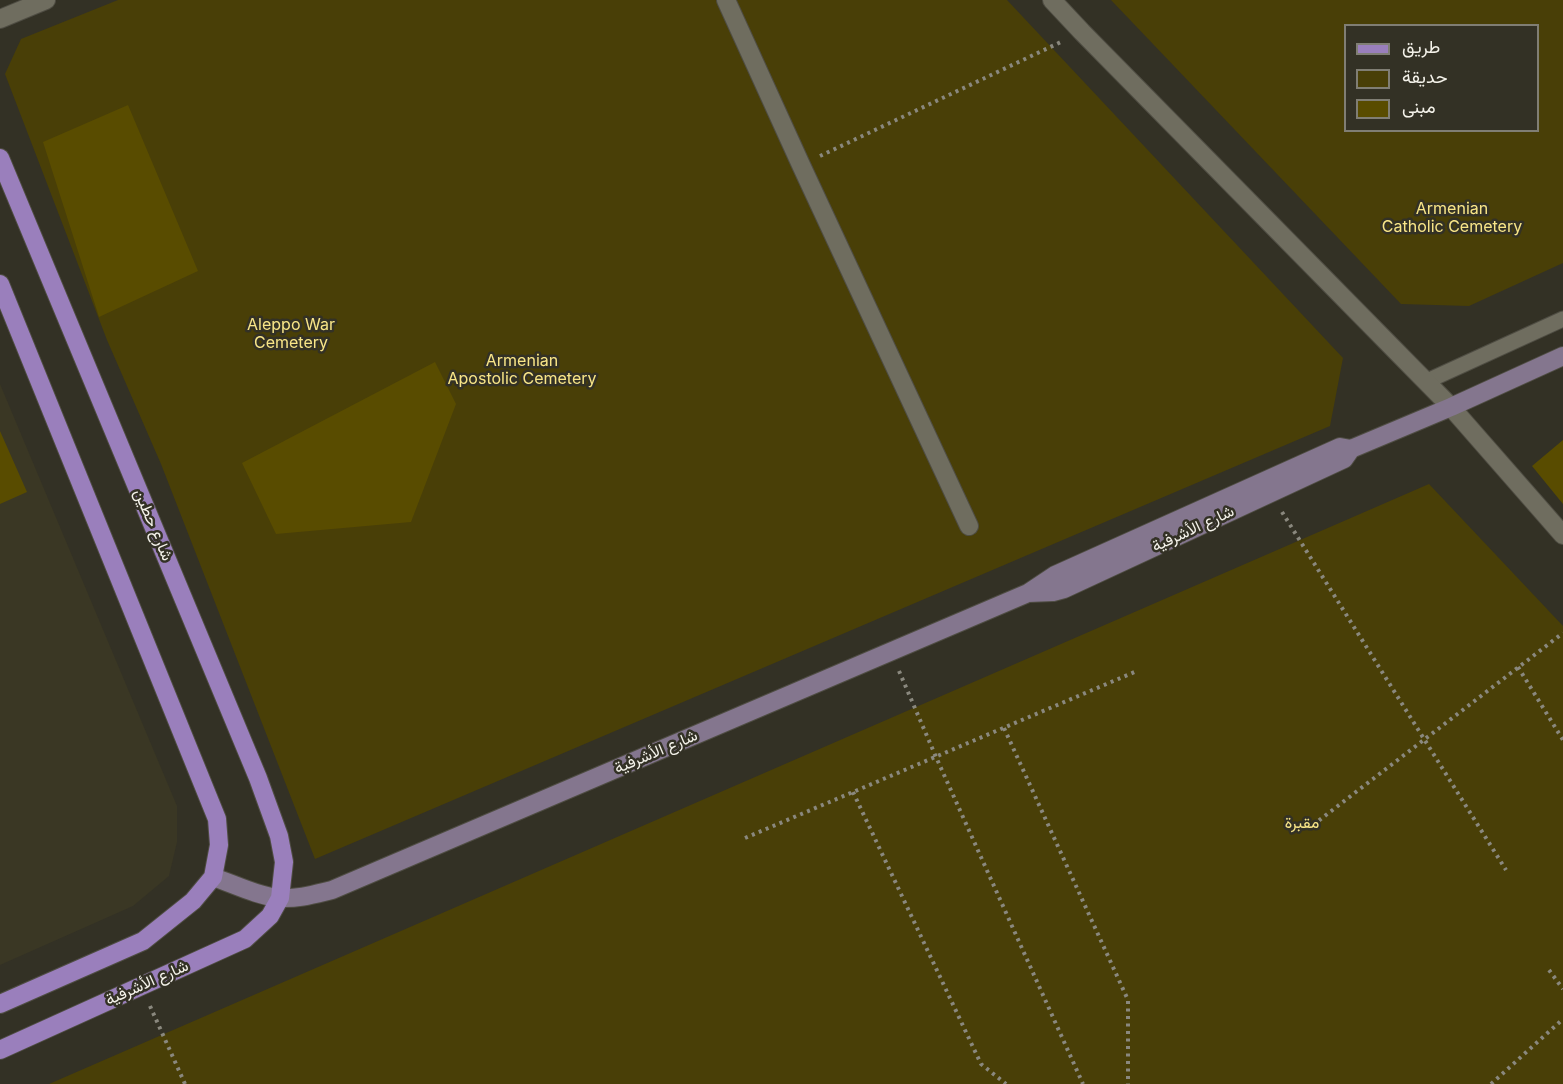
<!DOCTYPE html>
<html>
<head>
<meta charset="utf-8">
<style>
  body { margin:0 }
  #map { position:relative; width:1563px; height:1084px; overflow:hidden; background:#333125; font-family:Inter,Vazirmatn,sans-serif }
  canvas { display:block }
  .legend { position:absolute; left:1344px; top:24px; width:195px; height:108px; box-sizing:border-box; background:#333125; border:2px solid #807e74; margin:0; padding:8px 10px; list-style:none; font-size:18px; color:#f4f2ea }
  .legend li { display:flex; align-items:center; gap:12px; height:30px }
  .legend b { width:30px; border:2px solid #807e74 }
</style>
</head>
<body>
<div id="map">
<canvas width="1563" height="1084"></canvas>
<ul class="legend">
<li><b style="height:8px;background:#9a7fbc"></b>طريق</li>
<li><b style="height:16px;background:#493f07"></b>حديقة</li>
<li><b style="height:16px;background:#594c00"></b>مبنى</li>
</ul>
</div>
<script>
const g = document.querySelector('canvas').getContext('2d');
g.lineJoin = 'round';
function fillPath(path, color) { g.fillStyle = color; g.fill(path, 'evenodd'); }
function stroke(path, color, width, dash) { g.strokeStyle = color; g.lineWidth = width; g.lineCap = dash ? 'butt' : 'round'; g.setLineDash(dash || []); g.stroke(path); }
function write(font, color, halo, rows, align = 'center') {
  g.font = font + ' Inter,Vazirmatn,sans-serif'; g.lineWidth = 5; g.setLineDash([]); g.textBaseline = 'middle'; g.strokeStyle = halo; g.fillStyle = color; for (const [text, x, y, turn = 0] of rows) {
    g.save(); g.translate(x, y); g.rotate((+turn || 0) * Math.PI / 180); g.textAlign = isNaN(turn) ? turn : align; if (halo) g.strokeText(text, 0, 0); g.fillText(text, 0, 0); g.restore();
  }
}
const built = new Path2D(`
  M0,384l177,422v36l-8,34 -36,30 -133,59z`);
const green = new Path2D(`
  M118,0h889l336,358 -13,68 -1015,433 -154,-395 -54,-124 -102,-266 16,-35z
  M1111,0h452v263l-94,43 -68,-2zM1346,26h192v104h-192z
  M1429,484l134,142v458h-1514z`);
const building = new Path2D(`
  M128,105l70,166 -99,46 -56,-175z
  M435,362l21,42 -45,118 -135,12 -34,-71z
  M0,431l27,61 -27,12z
  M1563,440v64l-31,-38z`);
const path = new Path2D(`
  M820,156l243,-115
  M1282,512l224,358
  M1518,667l45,73
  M899,671l37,86 147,327
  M1004,728l124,272v84
  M853,792l128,272 25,20
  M1313,825l250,-192
  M745,838l392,-167
  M1549,970l14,19
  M150,1006l35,78
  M1491,1084l72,-65`);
const lane = new Path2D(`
  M1425,382l138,-63`);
const street = new Path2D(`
  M726,0l75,165 168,361
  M1052,0l30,32 369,375 112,128
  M0,19l46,-19`);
const secondary = new Path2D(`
  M1028,593l25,-1 11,-3 280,-130 7,-10 100,-42 112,-51
  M213,877c21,7 44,19 67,21 18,1 35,-4 52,-8l696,-297 27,-18 285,-128 11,2`);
const primary = new Path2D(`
  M0,158l258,620 21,58 5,26 -4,36 -10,18 -25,23 -245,111
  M0,284l217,535 2,26 -6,32 -20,24 -50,40 -143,63`);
const parkNames = [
  ["Armenian",1452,209],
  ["Catholic Cemetery",1452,227],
  ["Aleppo War",291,325],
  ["Cemetery",291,343],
  ["Armenian",522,361],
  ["Apostolic Cemetery",522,379],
  ["مقبرة",1302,823]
];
const streetNames = [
  ["شارع حطين",153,525,67],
  ["شارع الأشرفية",1193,529,-25],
  ["شارع الأشرفية",656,752,-23],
  ["شارع الأشرفية",147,983,-24]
];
fillPath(built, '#3a3724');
fillPath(green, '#493f07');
fillPath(building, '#594c00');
stroke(lane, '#4f4d43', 17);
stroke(street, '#4f4d43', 20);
stroke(secondary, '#4f4d43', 20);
stroke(primary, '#4f4d43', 20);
stroke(path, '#8a887e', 4, [3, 4.5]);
stroke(lane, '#6f6d5f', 15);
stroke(street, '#6f6d5f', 18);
stroke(secondary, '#84768e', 18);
stroke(primary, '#9a7fbc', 18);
write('16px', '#f8e587', '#333125', parkNames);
write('16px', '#f4f2ea', '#333125', streetNames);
</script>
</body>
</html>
